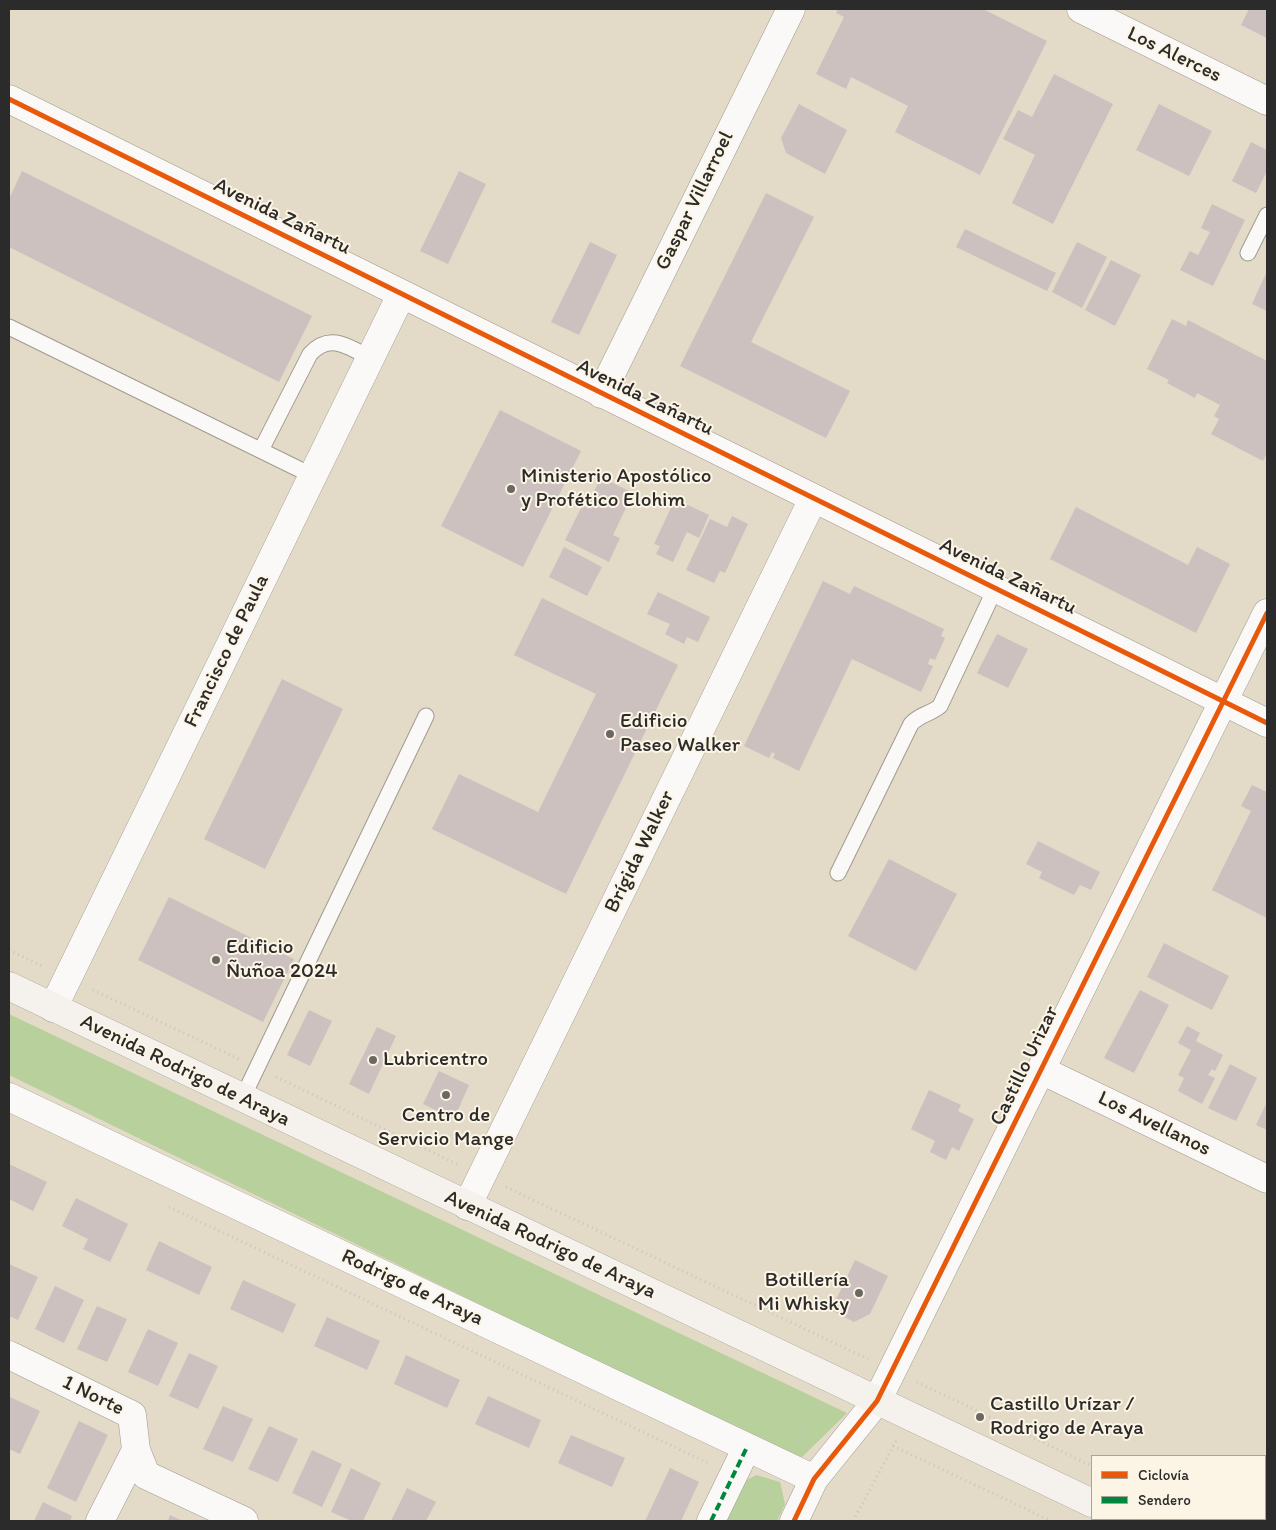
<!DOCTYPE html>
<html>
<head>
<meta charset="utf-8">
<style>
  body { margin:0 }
  #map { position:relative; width:1276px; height:1530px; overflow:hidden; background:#e3dac7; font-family:Itim,sans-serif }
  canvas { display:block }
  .frame { position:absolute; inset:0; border:10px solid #2b2b2b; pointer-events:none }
  .legend { position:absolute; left:1091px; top:1455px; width:175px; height:65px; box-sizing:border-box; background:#fcf5e5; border:1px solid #a8a49b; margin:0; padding:6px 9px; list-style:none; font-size:15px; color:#2b2b2b }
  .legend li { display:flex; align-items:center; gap:10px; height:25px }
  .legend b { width:25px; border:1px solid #a8a49b }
</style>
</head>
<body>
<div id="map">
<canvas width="1276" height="1530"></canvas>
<div class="frame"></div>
<ul class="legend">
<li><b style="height:6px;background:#e8590c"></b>Ciclovía</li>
<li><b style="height:6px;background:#00873e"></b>Sendero</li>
</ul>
</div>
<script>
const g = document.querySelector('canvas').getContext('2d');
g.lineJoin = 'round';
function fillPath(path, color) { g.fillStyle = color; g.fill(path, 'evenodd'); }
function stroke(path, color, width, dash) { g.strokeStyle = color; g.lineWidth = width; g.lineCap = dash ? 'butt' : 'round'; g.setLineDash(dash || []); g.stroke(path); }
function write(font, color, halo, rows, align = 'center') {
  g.font = font + ' Itim,sans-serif'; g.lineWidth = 4; g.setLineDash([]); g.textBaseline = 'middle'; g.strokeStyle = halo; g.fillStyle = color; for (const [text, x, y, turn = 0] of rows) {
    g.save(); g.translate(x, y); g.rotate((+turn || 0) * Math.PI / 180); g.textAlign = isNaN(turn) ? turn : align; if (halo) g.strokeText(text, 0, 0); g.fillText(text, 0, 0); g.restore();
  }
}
const green = new Path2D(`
  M9,1014l838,399 -48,47 -790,-385z
  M756,1475l24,7 5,22 -8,17h-54l17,-37z`);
const building = new Path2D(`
  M838,9h145l64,32 -67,134 -85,-43 13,-26 -57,-29 -5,12 -30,-15 28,-57 -8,-4z
  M1249,9h18v29l-26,-13z
  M1054,74l59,30 -60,120 -41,-21 23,-48 -32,-16 15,-29 14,7z
  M799,104l48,26 -22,44 -39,-21 -5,-15z
  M1159,104l53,27 -23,45 -53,-26z
  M1251,142l16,8v21l-11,22 -24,-12z
  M22,171l290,145 -33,66 -270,-135v-48z
  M459,171l27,13 -38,80 -28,-13z
  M766,193l48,24 -63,125 99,49 -24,47 -146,-72z
  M1212,204l33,16 -32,66 -33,-16 10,-19 8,4 12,-23 -9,-4z
  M965,229l91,44 -9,18 -91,-44z
  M590,242l27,13 -38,80 -28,-13z
  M1077,242l30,15 -25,51 -30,-16z
  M1111,260l30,15 -26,51 -30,-16z
  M1267,271v40l-15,-7z
  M1172,319l14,7 2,-6 79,41v92l-4,8 -52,-27 8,-15 -5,-3 6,-11 -23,-12 -2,5 -28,-15 2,-3 -22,-11z
  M500,410l81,41 -58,116 -82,-41z
  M601,477l32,16 -20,42 7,3 -11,24 -44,-22 20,-40 4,2z
  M675,499l34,16 -10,23 -12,-6 -14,30 -17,-8 4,-8 -6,-2z
  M1076,507l112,58 9,-18 33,17 -34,69 -146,-74z
  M732,516l16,8 -23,49 -5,-2 -6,12 -28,-13 24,-51 17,8z
  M564,547l38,20 -15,29 -38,-19z
  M823,581l27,13 4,-8 90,43 -3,7 4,2 -10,22 -5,-2 -2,6 5,2 -12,26 -69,-33 -53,112 -26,-13 2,-4 -3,-2 -3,6 -25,-12z
  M658,592l52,25 -12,25 -11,-5 -3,7 -19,-10 5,-10 -23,-10z
  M542,598l136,67 -112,229 -134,-65 27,-55 79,38 58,-118 -82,-39z
  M997,634l31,15 -20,39 -31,-15z
  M282,679l61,30 -78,160 -61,-30z
  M1252,785l15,7v126l-55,-28 39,-79 -10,-5z
  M1038,841l62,31 -9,18 -11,-5 -6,10 -35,-17 3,-6 -16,-8z
  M889,859l68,35 -41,77 -68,-35z
  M169,897l125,62 -31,63 -125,-62z
  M1164,943l65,33 -17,34 -65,-33z
  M1140,990l29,15 -35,68 -30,-15z
  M309,1010l23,11 -22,45 -23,-11z
  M1187,1026l13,7 -4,8 27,14 -8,16 -3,-2 -4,6 7,3 -13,26 -24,-13 6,-13 -6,-3 13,-25 -13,-7z
  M377,1027l19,9 -27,58 -20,-10z
  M1230,1064l27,14 -21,43 -28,-13z
  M439,1071l30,14 -15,34 -31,-15z
  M929,1090l32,15 -3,6 16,8 -15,32 -7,-4 -6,13 -16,-8 5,-11 -24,-12z
  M1267,1102v28l-11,-5z
  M9,1164l38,18 -14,29 -24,-12z
  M76,1198l52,26 -18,38 -27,-13 5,-10 -26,-13z
  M159,1241l53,26 -13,28 -53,-25z
  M855,1260l33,16 -18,38 -16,8 -23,-12z
  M9,1264l29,13 -20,43 -9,-4z
  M243,1280l53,24 -13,29 -53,-24z
  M55,1286l29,14 -20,43 -29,-14z
  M97,1306l30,13 -20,43 -30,-13z
  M327,1317l53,24 -13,29 -53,-24z
  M148,1329l30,14 -20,43 -30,-14z
  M189,1353l29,13 -20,43 -29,-13z
  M406,1355l54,25 -13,28 -53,-24z
  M488,1396l53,24 -12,28 -54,-24z
  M10,1397l30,14 -20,43 -11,-5v-48z
  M223,1406l30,13 -20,43 -30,-13z
  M79,1421l29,14 -32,67 -29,-14z
  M269,1426l29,13 -20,43 -30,-13z
  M571,1435l54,23 -13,29 -54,-24z
  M312,1450l30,14 -20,43 -30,-14z
  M351,1468l30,15 -18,38h-11l-21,-9z
  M670,1468l29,14 -18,39h-36z
  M407,1488l29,14 -10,19h-35z
  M43,1502l29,14 -2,5h-36z
  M170,1515l13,6h-15z`);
const path = new Path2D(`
  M9,61h1l-1,4
  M9,950l33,16
  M93,990l146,69
  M276,1077l181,87
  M506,1187l362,172
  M169,1207l539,256
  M917,1382l175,84
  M798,1441l23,-37
  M893,1446l158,75
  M759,1487l16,8
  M1203,1519l5,2
  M853,1521l43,-80`);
const service = new Path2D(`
  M1248,253l19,-38
  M9,327l304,149
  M261,450l49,-96c20,-22 39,-7 60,4
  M838,873l73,-149c9,-10 20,-10 29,-18l55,-117
  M242,1099l184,-383`);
const minor = new Path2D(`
  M1081,9l186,92
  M9,99l1258,624
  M601,394l190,-385
  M53,1008l348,-713
  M1041,1070l226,109
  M9,1097l805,382
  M467,1206l346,-707
  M9,1355l123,60 4,35 10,25 98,46
  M100,1521l36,-71
  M711,1521l36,-74
  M794,1521l20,-42 63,-78 390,-788`);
const secondary = new Path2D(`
  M9,986l1083,517
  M1125,1519l5,2`);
const quiet = new Path2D(`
  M711,1521l36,-74`);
const cycleway = new Path2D(`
  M9,99l1258,624
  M794,1521l20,-42 63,-78 390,-788`);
const markers = [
  [511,489,5,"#6b6862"],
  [610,734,5,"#6b6862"],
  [216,960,5,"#6b6862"],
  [373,1060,5,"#6b6862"],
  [446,1095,5,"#6b6862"],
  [859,1293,5,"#6b6862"],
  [980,1417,5,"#6b6862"]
];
const streetNames = [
  ["Los Alerces",1174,55,26],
  ["Gaspar Villarroel",695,201,-64],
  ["Avenida Zañartu",282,217,26],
  ["Avenida Zañartu",645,398,26],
  ["Avenida Zañartu",1008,577,26],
  ["Francisco de Paula",227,651,-64],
  ["Brígida Walker",640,852,-64],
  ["Castillo Urizar",1025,1066,-64],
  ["Avenida Rodrigo de Araya",185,1071,26],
  ["Los Avellanos",1154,1124,26],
  ["Avenida Rodrigo de Araya",550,1245,25],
  ["Rodrigo de Araya",412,1288,25],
  ["1 Norte",93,1396,26]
];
const poiNames = [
  ["Ministerio Apostólico",521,477],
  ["y Profético Elohim",521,501],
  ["Edificio",620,722],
  ["Paseo Walker",620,746],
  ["Edificio",226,948],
  ["Ñuñoa 2024",226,972],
  ["Lubricentro",383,1060],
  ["Centro de",446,1116,"center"],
  ["Servicio Mange",446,1140,"center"],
  ["Botillería",849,1281,"right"],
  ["Mi Whisky",849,1305,"right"],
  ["Castillo Urízar /",990,1405],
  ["Rodrigo de Araya",990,1429]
];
fillPath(green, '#b8d09c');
fillPath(building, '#cdc1bf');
stroke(service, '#a09b91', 17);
stroke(minor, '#a09b91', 29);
stroke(secondary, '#a09b91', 29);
stroke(path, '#c8c6c2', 3, [1, 4]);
stroke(service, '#fbf9f7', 15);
stroke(minor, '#fbf9f7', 28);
stroke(secondary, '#f5f1ec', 28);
stroke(quiet, '#00873e', 4, [8, 4]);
stroke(cycleway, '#e8590c', 5);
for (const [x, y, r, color] of markers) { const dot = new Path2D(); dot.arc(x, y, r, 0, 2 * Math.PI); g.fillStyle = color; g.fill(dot); stroke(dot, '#fcf5e5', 2); }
write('21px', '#2b2b2b', '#fcf5e5', streetNames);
write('21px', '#2b2b2b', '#fcf5e5', poiNames, 'left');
</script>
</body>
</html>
